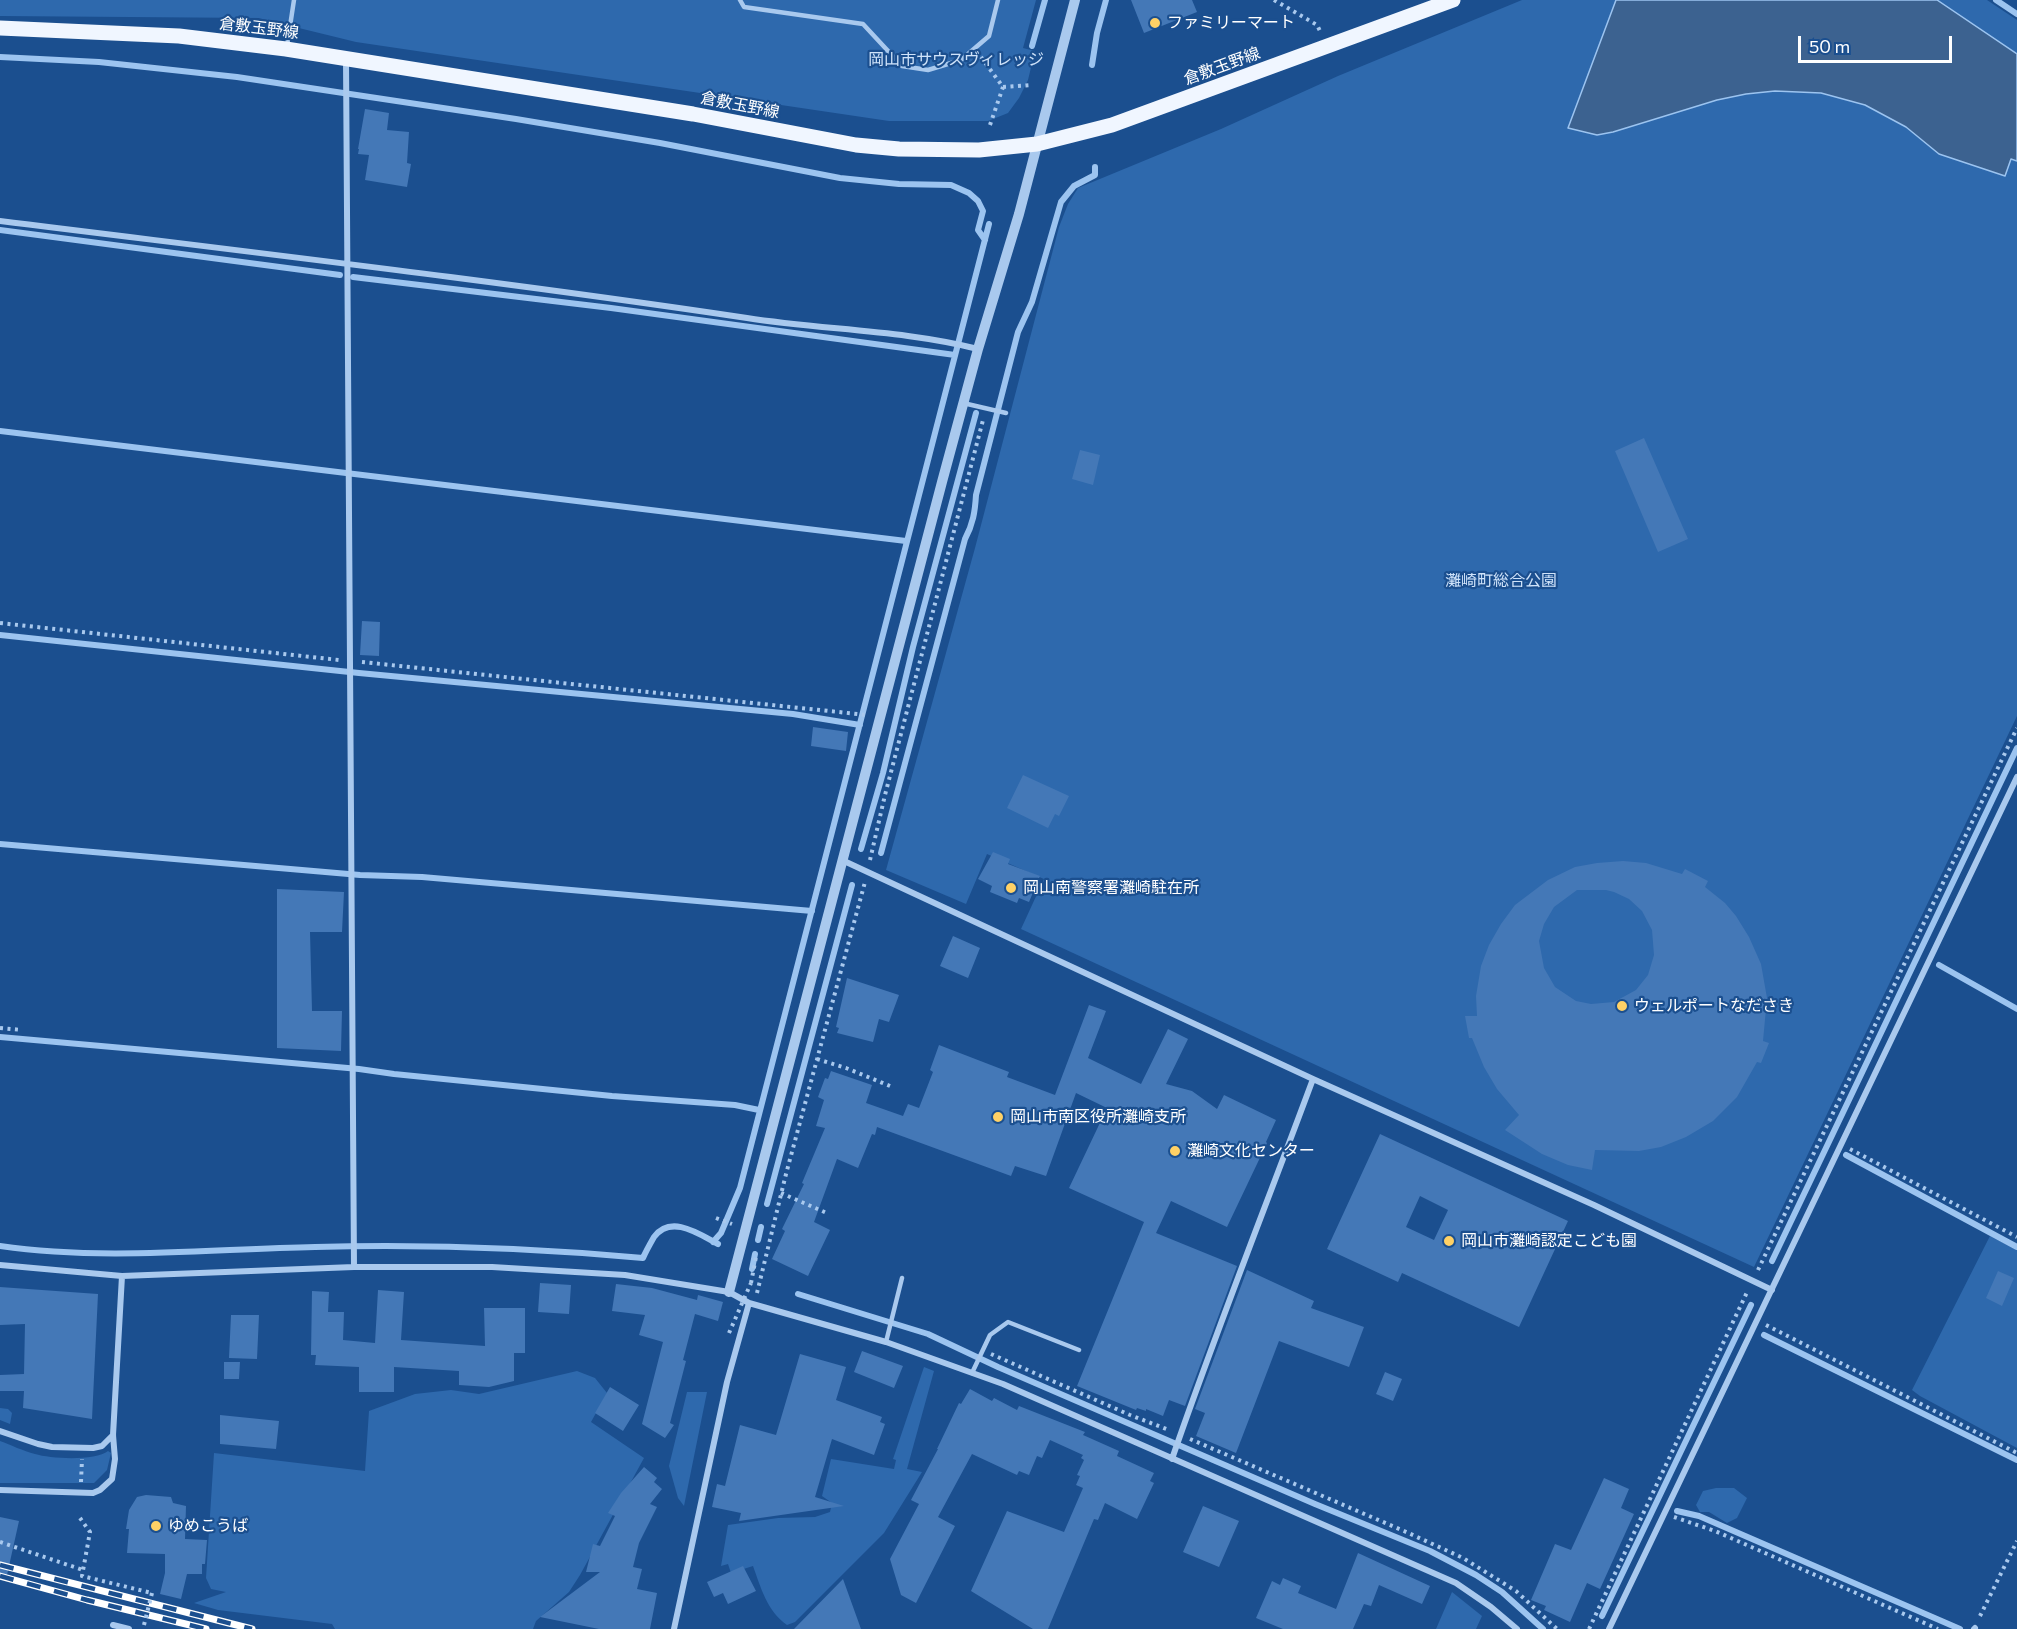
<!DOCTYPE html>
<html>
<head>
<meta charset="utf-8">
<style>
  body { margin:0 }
  #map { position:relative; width:2017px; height:1629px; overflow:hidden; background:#1b4f8f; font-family:Commissioner,sans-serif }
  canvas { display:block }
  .scale { position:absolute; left:1798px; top:36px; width:154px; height:27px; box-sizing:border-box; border:3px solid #fff; border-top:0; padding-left:8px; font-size:18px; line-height:21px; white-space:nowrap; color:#fff; -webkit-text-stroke:4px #1b4f8f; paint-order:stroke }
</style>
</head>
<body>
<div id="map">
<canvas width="2017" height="1629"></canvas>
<div class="scale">50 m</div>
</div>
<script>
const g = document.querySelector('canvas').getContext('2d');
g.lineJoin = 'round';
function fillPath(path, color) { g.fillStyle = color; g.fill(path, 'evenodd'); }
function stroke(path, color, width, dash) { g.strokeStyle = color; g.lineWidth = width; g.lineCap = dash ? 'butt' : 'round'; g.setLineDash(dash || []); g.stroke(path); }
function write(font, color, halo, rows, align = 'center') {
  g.font = font + ' Commissioner,"Noto Sans JP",sans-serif'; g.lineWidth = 4.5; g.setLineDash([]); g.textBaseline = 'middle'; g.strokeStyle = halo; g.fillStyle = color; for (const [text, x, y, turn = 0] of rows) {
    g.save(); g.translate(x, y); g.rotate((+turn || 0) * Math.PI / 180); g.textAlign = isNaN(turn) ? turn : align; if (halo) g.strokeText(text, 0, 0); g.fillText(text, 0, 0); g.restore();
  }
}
const green = new Path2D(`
  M0,0h1036l-13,48 12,3 -7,29 -9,18 -11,15 -20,8h-99l-533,-79 -98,-24 -258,-2z
  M1522,0h465l30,20v696l-263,551 -733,-338 23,-50 -57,-25 -21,50 -80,-34 89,-322 84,-321 9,-23 10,-16 143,-59 117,-53z
  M1990,1236l27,14v198l-97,-52 -8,-6z
  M924,1367l10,4 -27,98 15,3 -38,61 -89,89 -8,3c-20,-14 -26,-37 -34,-59l-22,7 -3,-9 -7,2 7,-41 50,-7 37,-1 15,-5 2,-9 -10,-7 9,-37 63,10 2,-9 -3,-1z
  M577,1371l18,7 12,15 -16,29 53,36 -64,117 -11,17 -33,29 -3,8h-198l-3,-5 -114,-14 -24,-7 32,-11 -15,-3 -5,-11 8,-125 151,18 4,-60 46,-17 36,-4 28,4z
  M687,1392h20l-23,114 -6,-8 -9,-32z
  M0,1408l8,1 4,4 -2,11 -10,-4z
  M0,1441c11,4 23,10 35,13 16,5 61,7 73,-3l3,2 -4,17 -13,13h-94z
  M1716,1488h18l13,10 -10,20 -10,5 -18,-11h-9l-4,-7 7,-14z
  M1452,1592l30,24 -6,13h-40z`);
const water = new Path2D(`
  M1616,0h321l80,54v107l-6,-2 -6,17 -66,-22 -33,-27 -41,-22 -44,-12 -46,-2 -29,3 -29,6 -104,32 -16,3 -29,-7z`);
const stream = new Path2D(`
  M1996,0l21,14
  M1032,46l13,-46
  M0,57l99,5 138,15 279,42 144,24 180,35 59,6 52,1 18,8 9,8 5,10 -5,19 7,10
  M1092,65l5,-32 9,-33
  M0,230l340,45
  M353,277l258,31 344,47
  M0,431l906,110
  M0,635l359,38 434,41 67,11
  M0,844l360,31 62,2 390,34
  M861,849l22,-76 30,-126 63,-234
  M881,853l84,-314c8,-15 10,-27 11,-44l42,-163 14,-30 29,-100 13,-16 21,-11v-8
  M1939,965l78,44
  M0,1037l359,32 35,5 218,22 123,9 24,5
  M1846,1155l171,92
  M767,1204l85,-319
  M758,1240l3,-13
  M713,1242l8,-9 19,-45 249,-964
  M0,1246c104,15 210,3 315,1 109,-3 218,1 328,11 3,-7 7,-14 11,-21 17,-23 45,-3 64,7
  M1772,1261l245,-513
  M752,1269l3,-15
  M798,1294l130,40 70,33 317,137 115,47 46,24 26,17 41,37
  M1764,1335l253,125
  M1677,1511l22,5 261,113
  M1602,1616l149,-311`);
const building = new Path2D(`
  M1131,0h61l5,12 -53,21z
  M365,109l24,4 -2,17 22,2 -2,31 4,1 -4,23 -42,-7 4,-25 -11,-1 1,-5h-1z
  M1644,438l44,101 -30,13 -43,-101z
  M1080,450l20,5 -7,30 -21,-6z
  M362,621l18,1 -1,34 -19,-1z
  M813,727l35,5 -2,19 -35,-5z
  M1023,775l46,21 -10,20 -4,-2 -7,14 -41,-20z
  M993,852l17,7 -2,5 32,12 -11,26 -10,-4 -2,5 -27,-11 2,-6 -14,-7z
  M1623,861l23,2 36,11 3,-5 23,12 -3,6 20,16 11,13 13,21 12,27 6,34 -4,43 6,2 -8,20 -4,-1 -20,35 -24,24 -27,16 -25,10 -22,4 -44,-1 -3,20 -24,-5 -26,-11 -37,-24 14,-15 -22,-26 -13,-22 -12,-29h-3l-4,-22h12l-1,-20 5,-30 8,-21 12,-21 14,-19 33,-25 27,-13 22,-4zM1577,890h29l8,2 15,7 13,12 10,19 2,25 -6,20 -12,15 -22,12 -23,2 -15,-3 -21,-14 -11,-19 -5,-27 5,-17 10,-17z
  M277,889l67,3 -2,40h-32l2,79h30l-1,40 -64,-3z
  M953,936l27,12 -12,30 -28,-12z
  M847,978l52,17 -10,27 -10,-3 -6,23 -36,-9 2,-5 -3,-1z
  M1089,1005l17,6 -18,47 53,26 27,-55 20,10 -22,45 26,7 25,18 7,-14 52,25 -10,22 1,1 -40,84 -56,-26 -15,32 81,33 -52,140 -16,-6 -6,16 -17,-7v2l-9,-3 -1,2 -59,-24 67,-164 -75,-34 38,-80 -31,-15 -30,83 -31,-10 -4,10 -134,-49 -2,8 -3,-1 -14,34 -21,-9 -23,63 16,8 -22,46 -36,-17 13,-28 -3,-2 22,-45 -2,-1 23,-55 -9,-2 8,-26 -6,-3 7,-19 3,1 3,-8 41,14 -6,18 37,13 5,-12 11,4 14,-36 -3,-2 9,-25 70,27 -2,5 48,18z
  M1380,1134l188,87 -49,106 -117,-54 -4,9 -71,-33zM1420,1196l28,14 -14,30 -28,-13z
  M1247,1270l67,31 -3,7 53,19 -15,40 -70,-26 -43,112 -40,-17 9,-23 -10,-4z
  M1998,1271l16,7 -12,28 -16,-8z
  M540,1283l31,2 -2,29 -31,-2z
  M616,1284l36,4 45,12 1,-5 25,7 -5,19 -23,-7 -12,46 3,1 -16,62 4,2 -9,13 -23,-14 21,-82 -24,-7 6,-20 -33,-4z
  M0,1287l98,7 -6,125 -69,-11 1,-17h-24v-16l24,-1 1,-50 -25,1z
  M378,1290l26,2 -3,48 84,6 -1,-38h41v45h-11v28l-25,6 -30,-2v-14l-65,-4v25h-35v-25l-44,-2 1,-10h-5l1,-64 17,1 -1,20h16l-1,28 32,3z
  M231,1315h28l-2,44 -28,-1z
  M862,1351l41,15 -9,22 -40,-16z
  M800,1354l46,13 -10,33 46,17 -2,5 5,2 -11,31 -42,-16 -17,58 29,9 -105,15 2,-8 -29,-6 5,-23 8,2 15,-61 36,10z
  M224,1362h16l-1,17h-15z
  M1385,1372l17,7 -9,22 -17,-7z
  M610,1387l29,18 -16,26 -28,-18z
  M970,1389l22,12 2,-3 23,12 2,-4 66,26 -2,3 36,16 -2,5 37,17 -4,8 4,2 -17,36 -32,-16 -7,17 -4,-1 -46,110h-15l-62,-38 36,-80 57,21 19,-44 -7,-3 4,-9 -3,-1 7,-15 -3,-2 2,-3 -33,-15 -8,18 -5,-2 -8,19 -10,-4 -2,4 -45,-21 -34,63 17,9 -39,77 -15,-8 -11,-36 29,-55 -8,-4 27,-51h-1l22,-46 2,1z
  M220,1415l59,6 -3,28 -56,-5z
  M644,1467l13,11 -3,4 8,7 -12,15 7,3 -18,36 -6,24 9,2 -5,20 20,4 -7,36h-51l-59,-12 60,-45h-14l7,-28 7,2 15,-30 -7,-3 13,-20z
  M1604,1478l25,11 -8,19 13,6 -34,75 -13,-6 -17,39 -26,-12 2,-4 -15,-6 24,-56 16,6z
  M146,1495l25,2 2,6 13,3 -1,33 22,1 -2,24h-3v10h-15l-6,25 -21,-5 5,-21v-19l-38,-1 2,-24h-3l3,-19 8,-13z
  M1203,1506l36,15 -20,46 -36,-15z
  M0,1517l19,4 -12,54 -7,-1z
  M1358,1553l72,33 -8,18 -43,-19 -8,21 -7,-2 -11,25h-70l-27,-11 16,-37 8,4 3,-7 18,8 -3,7 38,16z
  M743,1566l13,25 -28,13 -5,-11 -9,4 -7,-15z
  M843,1579l18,50h-67z`);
const path = new Path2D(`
  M1274,0l43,25 3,6
  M981,57l22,30
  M1003,87l29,-2
  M990,125l13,-38
  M0,623l339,37
  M362,662l505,53
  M870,860l15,-65 98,-375
  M0,1028l22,2
  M817,1059l29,9 44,18
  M1850,1149l167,88
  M781,1193l48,21
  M716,1218l16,6
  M1758,1270l259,-542
  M751,1283l5,-26
  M757,1293l29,-119 79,-292
  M1766,1325l251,128
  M991,1354l139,61 39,15
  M1190,1439l214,92 59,27 53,33 41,38
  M81,1482l1,-23
  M1674,1517l41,14 223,98
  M80,1518l10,14 -8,44 70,17
  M0,1542l83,28
  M1980,1616l37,-75
  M1589,1629l159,-339`);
const service = new Path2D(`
  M740,0l4,7 119,17 39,42 26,4 33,-10 28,-24 9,-36
  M287,46l7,-46
  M963,403l43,10
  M886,1342l16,-64
  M972,1373l18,-38 18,-13 71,28`);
const minor = new Path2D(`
  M346,60l8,1207
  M0,221c249,31 499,60 747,97 77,12 156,12 231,31
  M844,861l469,218 281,126 178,85
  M0,1265l122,11 232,-9h138l133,8 104,17 20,11 137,39 117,42 453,199 35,24 26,22
  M0,1431l38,13 14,3 41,1 9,-2 11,-11
  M1172,1459c44,-128 94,-253 141,-380
  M0,1490l93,3 7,-3 12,-11 3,-20 -2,-24 9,-159
  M113,1625l16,4
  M674,1629l53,-247 22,-79
  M1609,1629l408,-852
  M1974,1629l1,-1`);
const tertiary = new Path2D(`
  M729,1292l213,-810 36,-133 41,-135 56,-214`);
const primary = new Path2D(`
  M0,28l179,8 107,13 407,65 163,31 43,4 80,1 58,-6 75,-19 341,-125`);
const rail = new Path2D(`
  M0,1565l252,64
  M0,1576l87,24 119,29`);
const pathBridge = new Path2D(`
  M729,1333l22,-50
  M144,1625l8,-32`);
const markers = [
  [1155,23,6,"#ffd166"],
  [1011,888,6,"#ffd166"],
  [1622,1006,6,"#ffd166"],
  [998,1117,6,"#ffd166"],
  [1175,1151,6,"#ffd166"],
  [1449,1241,6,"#ffd166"],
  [156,1526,6,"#ffd166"]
];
const poiNames = [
  ["ファミリーマート",1167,23],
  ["岡山南警察署灘崎駐在所",1023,888],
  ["ウェルポートなださき",1634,1006],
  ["岡山市南区役所灘崎支所",1010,1117],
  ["灘崎文化センター",1187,1151],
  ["岡山市灘崎認定こども園",1461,1241],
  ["ゆめこうば",168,1526]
];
const streetNames = [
  ["倉敷玉野線",259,28,7],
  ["倉敷玉野線",1222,66,-20],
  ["倉敷玉野線",740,105,11]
];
const parkNames = [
  ["岡山市サウスヴィレッジ",956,60],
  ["灘崎町総合公園",1501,581]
];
fillPath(green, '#2e69ad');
fillPath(water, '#3c6290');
stroke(water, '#9cc4f0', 1.5);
stroke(stream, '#9cc4f0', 6);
fillPath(building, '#4478b7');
stroke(path, '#a9c9ee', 4, [3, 4.5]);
stroke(service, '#a9c9ee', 4.5);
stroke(minor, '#a9c9ee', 6);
stroke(tertiary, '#a9c9ee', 10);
stroke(primary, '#f0f6ff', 15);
stroke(rail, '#fff', 7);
stroke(rail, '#1b4f8f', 4.5, [14]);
stroke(pathBridge, '#a9c9ee', 4, [3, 4.5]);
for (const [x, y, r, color] of markers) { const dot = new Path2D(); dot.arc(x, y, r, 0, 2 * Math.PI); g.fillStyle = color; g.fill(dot); stroke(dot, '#1b4f8f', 2); }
write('16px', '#fff', '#1b4f8f', poiNames, 'left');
write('16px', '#fff', '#1b4f8f', streetNames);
write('16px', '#cfe3fa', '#1b4f8f', parkNames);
</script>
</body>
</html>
